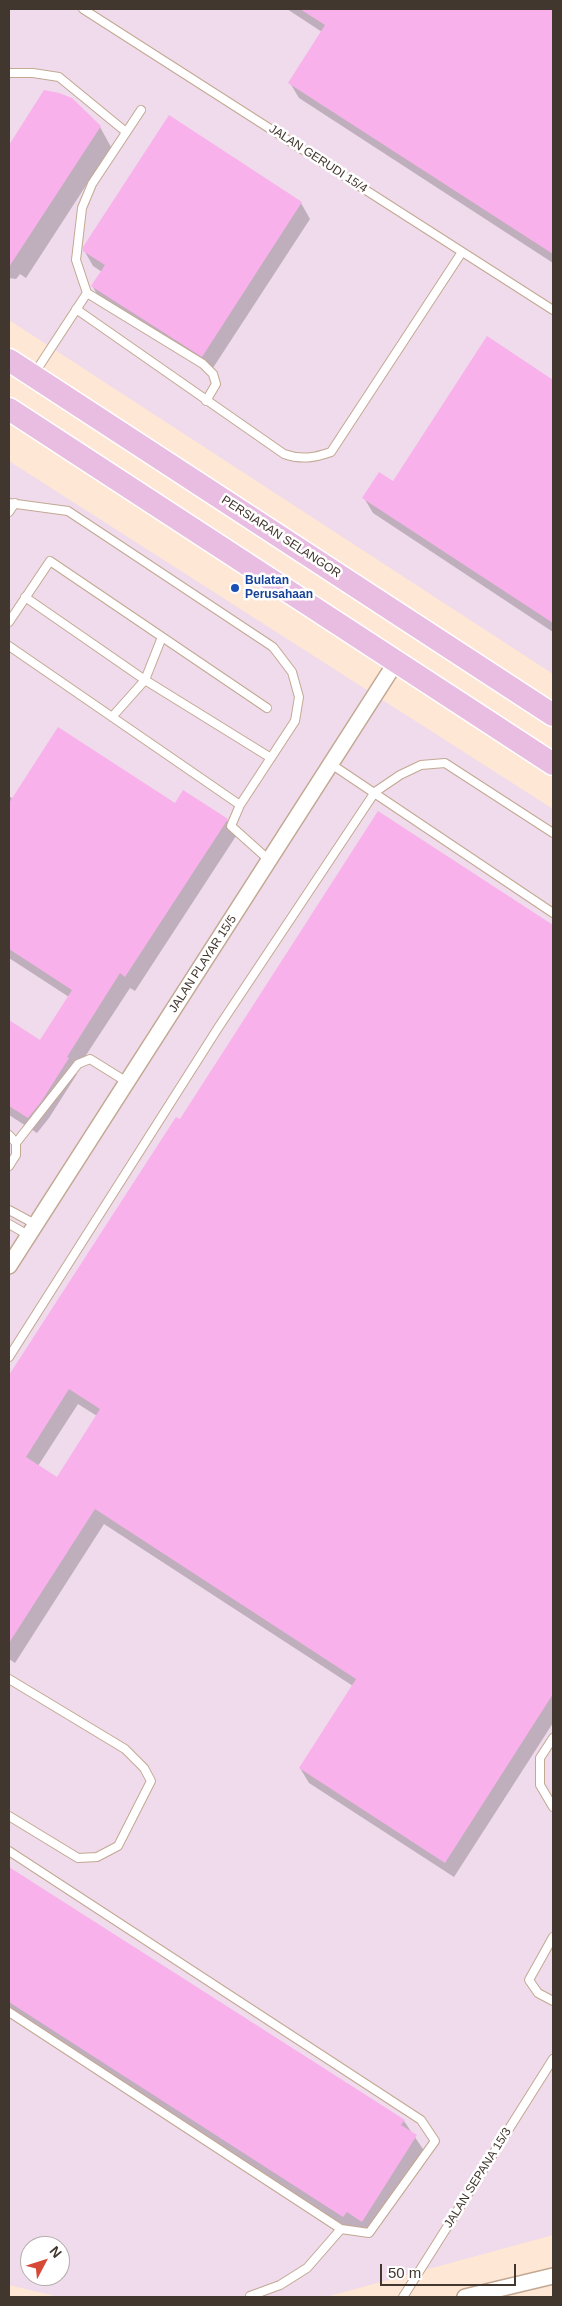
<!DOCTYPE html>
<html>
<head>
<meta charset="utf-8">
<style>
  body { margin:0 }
  #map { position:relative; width:562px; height:2306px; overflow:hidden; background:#ffe7d5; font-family:Arial,sans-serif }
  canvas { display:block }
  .frame { position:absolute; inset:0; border:10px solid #42372e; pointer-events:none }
  .north { position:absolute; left:20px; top:2236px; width:50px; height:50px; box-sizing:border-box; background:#fff; border:1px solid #b3afab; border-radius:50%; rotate:50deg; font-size:14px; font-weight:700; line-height:20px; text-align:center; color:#42372e }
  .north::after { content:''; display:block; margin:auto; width:18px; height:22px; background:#d64937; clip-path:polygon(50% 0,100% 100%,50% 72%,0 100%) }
  .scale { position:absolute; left:380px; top:2264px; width:136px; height:22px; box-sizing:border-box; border:2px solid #42372e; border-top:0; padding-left:6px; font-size:15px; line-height:18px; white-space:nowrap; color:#42372e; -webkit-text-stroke:4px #fff; paint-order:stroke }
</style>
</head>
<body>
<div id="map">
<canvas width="562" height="2306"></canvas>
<div class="frame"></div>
<div class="north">N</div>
<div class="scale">50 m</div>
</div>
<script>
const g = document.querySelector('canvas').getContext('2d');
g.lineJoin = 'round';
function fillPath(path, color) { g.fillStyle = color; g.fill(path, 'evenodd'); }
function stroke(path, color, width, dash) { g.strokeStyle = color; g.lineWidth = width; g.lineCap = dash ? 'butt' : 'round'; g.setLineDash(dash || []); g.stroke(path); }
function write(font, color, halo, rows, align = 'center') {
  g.font = font + ' Arial,sans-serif'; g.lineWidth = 5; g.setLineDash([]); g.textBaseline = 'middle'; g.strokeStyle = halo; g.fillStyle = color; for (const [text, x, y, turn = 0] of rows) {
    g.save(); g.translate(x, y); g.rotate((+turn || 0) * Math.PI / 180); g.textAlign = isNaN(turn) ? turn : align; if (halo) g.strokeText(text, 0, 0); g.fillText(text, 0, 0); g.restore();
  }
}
const industrial = new Path2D(`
  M9,9h544v665l-544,-354z
  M9,461l544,348v1426l-227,62h-267l-50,-12zM30,2246h30v30h-30z`);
const shadow = new Path2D(`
  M287,9h266v254l-254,-165 -9,-15 32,-51z
  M45,91l55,36 11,20 -85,131 -6,-4 -4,5 -7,-1v-130z
  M301,203l9,16 -99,152 -110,-69 -8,-15 9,-15 -9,-6 -9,-16z
  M488,338l65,43v251l-180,-119 -9,-15 29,-15z
  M9,796l4,3 162,6 52,15 9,16 -101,155 -5,-3 -55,84 2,2 -28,44 -12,15 -28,-18v-94l31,20 29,-44 -60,-39z
  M379,813l174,114v796l-99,154 -145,-94 -9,-15 53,-82 -249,-162 -89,139 -6,-4v-105l15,-23 -15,-10v-143l167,-260 4,3zM78,1404l19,12 -40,62 -19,-12z
  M9,1868l395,253 21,31 -53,84 -16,-10 -3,5 -344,-220z`);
const building = new Path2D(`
  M300,9h253v245l-265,-171 37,-58z
  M44,90l15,3 13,5 29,28 -92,141v-122z
  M169,115l133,87 -100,155 -111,-71 14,-21 -22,-14v-4z
  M487,336l66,44v243l-191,-125 17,-26 14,9z
  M58,727l117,76 8,-13 45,29 -103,158 -5,-4 -53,84 2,1 -28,44 -13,16 -19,-12v-86l31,20 32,-50 -63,-41v-146z
  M378,811l175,114v769l-108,169 -146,-95 57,-89 -261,-170 -86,134v-268l167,-258 4,2zM69,1389l31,20 -43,68 -31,-20z
  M9,1867l396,253 -4,5 16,10 -55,87 -15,-10 -4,5 -334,-215z`);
const lane = new Path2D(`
  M83,9l470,301
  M9,73h24l26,4 67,55
  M87,293l116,71 10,10 3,10 -10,17
  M76,309l208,145c17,6 30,4 47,-2l131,-200
  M34,374l53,-81 -11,-33 6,-52 10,-24 49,-74
  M9,503l59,8 205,136 19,25 7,25 -4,24 -55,84 -9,21 38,34
  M9,512l6,-9
  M25,597l120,83 126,78
  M9,622l41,-61 217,147
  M9,646l231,159
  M112,717l33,-37 17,-43
  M331,764l222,149
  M9,1135l7,8v12l-7,11
  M16,1143l62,-79 12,-5 37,23
  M9,1210l26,14
  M9,1224l19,11
  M9,1357l209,-329 157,-236 25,-17 21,-10 24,-2 108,70
  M9,1679l116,70 19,19 7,13 -33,65 -21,11 -19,1 -69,-42
  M553,1738l-13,20v27l13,22
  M9,1851l412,269 14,21 -66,92 -28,-4 -332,-217
  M553,1937l-24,43 9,13 15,8
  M250,2296l30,-11 27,-17 34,-39
  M403,2297l150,-238`);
const street = new Path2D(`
  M9,1266l387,-604
  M465,2297l88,-21`);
const primary = new Path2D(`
  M9,360l544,355
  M9,409l544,355`);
const markers = [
  [235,588,5,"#1a4fb4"]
];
const streetNames = [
  ["JALAN GERUDI 15/4",318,159,33],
  ["PERSIARAN SELANGOR",281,537,33],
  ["JALAN PLAYAR 15/5",203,964,-57],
  ["JALAN SEPANA 15/3",478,2178,-58]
];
const transitNames = [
  ["Bulatan",245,581],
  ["Perusahaan",245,595]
];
fillPath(industrial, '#efdbeb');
fillPath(shadow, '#0003');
fillPath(building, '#f9b1ec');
stroke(lane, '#c3a892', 10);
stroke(street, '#c3a892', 18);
stroke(primary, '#fff', 25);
stroke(lane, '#fff', 8);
stroke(street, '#fff', 15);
stroke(primary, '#e9bde2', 22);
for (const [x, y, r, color] of markers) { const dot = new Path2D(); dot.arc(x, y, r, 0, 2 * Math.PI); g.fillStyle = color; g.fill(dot); stroke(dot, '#fff', 2); }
write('12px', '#42372e', '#fff', streetNames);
write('bold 12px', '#164399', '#fff', transitNames, 'left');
</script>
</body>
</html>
